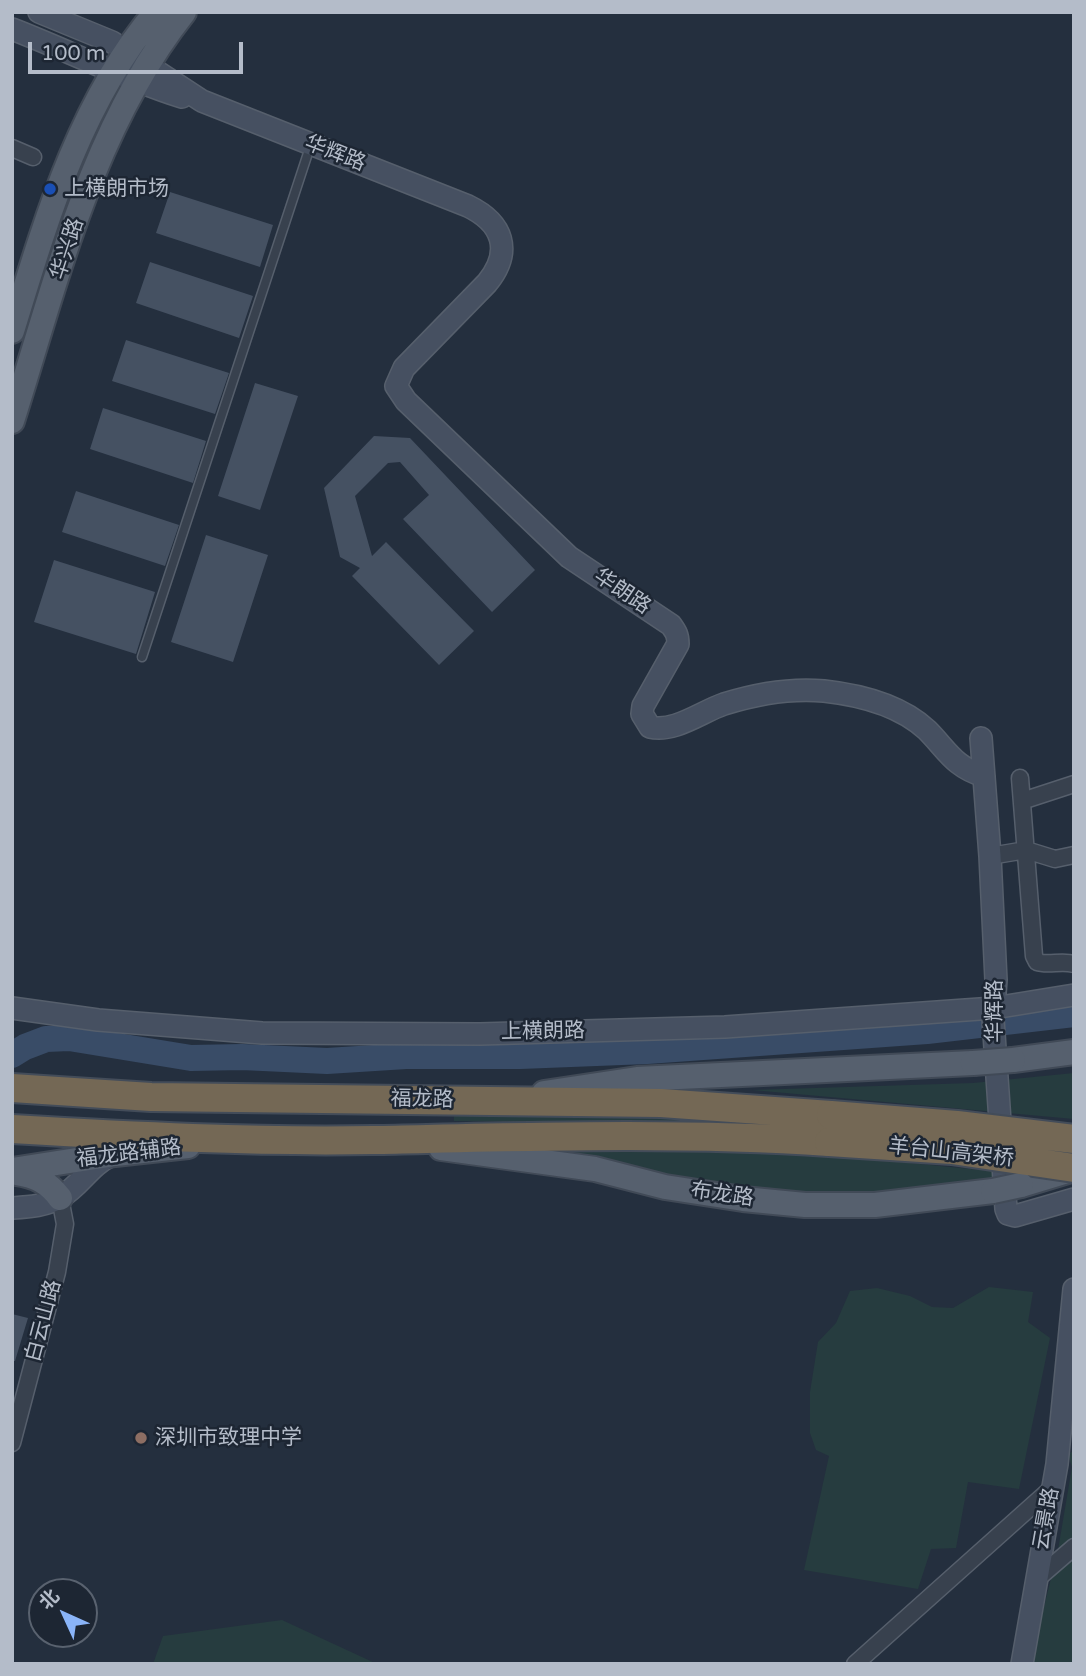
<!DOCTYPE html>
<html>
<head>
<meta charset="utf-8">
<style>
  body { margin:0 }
  #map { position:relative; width:1086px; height:1676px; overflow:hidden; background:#242f3e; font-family:"Varela Round","Noto Sans SC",sans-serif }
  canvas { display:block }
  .frame { position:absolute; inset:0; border:14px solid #b4bcc9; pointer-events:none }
  .north { position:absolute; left:28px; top:1578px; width:70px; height:70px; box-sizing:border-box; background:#1d2633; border:2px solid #59626f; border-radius:50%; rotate:315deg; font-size:19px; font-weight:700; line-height:28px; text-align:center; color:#b4bcc9 }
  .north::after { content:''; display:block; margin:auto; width:24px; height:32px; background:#8ab4f8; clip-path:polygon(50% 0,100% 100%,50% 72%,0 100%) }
  .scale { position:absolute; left:28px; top:42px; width:215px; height:32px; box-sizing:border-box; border:4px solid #b4bcc9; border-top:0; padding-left:9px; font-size:21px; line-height:24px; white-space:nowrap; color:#b4bcc9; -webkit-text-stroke:5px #1d2633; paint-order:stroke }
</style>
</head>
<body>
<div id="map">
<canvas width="1086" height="1676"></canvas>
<div class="frame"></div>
<div class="north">北</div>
<div class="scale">100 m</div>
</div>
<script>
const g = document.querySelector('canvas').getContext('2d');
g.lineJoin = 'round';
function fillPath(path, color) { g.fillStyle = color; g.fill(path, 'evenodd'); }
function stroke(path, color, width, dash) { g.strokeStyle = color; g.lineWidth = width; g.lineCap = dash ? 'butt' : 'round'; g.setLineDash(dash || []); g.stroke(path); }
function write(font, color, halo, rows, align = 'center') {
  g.font = font + ' "Varela Round","Noto Sans SC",sans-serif'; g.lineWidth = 5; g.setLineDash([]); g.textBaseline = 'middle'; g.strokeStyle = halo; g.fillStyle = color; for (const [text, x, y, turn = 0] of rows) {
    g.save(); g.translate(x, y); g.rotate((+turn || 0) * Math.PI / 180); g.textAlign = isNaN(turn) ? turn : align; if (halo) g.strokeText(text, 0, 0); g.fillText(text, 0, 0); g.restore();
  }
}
const green = new Path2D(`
  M1074,1073v46l-322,-29 221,-7z
  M697,1114l133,16 -171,-7 -205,-2v-5z
  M581,1147l247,8 194,19 -147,21h-83l-96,-9 -165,-34z
  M989,1287l44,5 -5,30 22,16 -31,151 -51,-7 -12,66 -25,1 -13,40 -114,-19 25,-114 -13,-6 -6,-17v-41l8,-50 18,-19 14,-32 27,-3 33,8 22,11 21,1z
  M1074,1450v214h-44l28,-114 14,-83 -4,-12z
  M282,1620l95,44h-224l10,-28z`);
const river = new Path2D(`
  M12,1055l13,-8 21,-8 23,-1 122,20 51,-1 85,4 79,-5h114l127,-5 280,-20 147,-17`);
const building = new Path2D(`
  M170,192l103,33 -13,42 -104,-34z
  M150,262l103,34 -14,42 -103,-35z
  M126,340l103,33 -14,41 -103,-33z
  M255,383l43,13 -38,114 -42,-14z
  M103,408l103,33 -13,42 -103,-34z
  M374,436l36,2 125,132 -43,42 -89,-93 26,-24 -29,-33 -12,1 -33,33 17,60 14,-14 88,89 -35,34 -87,-89 8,-8 -20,-11 -16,-69z
  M76,491l103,34 -14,41 -103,-34z
  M206,535l62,20 -35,107 -62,-20z
  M54,560l101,32 -19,62 -102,-32z
  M12,1314l16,4 -13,43h-3z`);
const lane = new Path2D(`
  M142,657l169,-513`);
const street = new Path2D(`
  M12,148l21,9
  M1020,778l14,178 3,6c12,4 24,-2 37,2
  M1022,801l52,-17
  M990,856l36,-6 29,9 19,-4
  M12,1443l45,-171 8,-48 -5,-26
  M1037,1579l37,-32
  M855,1664l198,-177`);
const secondary = new Path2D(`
  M39,12l73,30 90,59 266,105c35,17 45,45 19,77l-83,85 -8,18 10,15 163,156 102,68c5,7 7,10 7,19l-35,62 -1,8 8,13c24,6 51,-15 74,-23 32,-10 67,-16 100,-13 36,4 76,14 103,39 20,20 27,37 57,46
  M12,29c57,22 112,50 170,68
  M981,738l9,118 6,124 -3,39 13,190 2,5 7,2 59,-17
  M12,1008l86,12 164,13 218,1 245,-7 269,-19 80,-13
  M12,1208c16,-1 35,-2 49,-11 19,-11 29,-32 51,-42
  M1022,1664l35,-200 17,-175`);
const primary = new Path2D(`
  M12,331c34,-111 68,-229 144,-319
  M12,421c44,-139 80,-293 172,-409
  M1013,1060l61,-8
  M544,1093l93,-14 336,-16
  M441,1148l154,21 70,18 78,12 62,6h70l118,-14
  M12,1170l103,-16 73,-8
  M16,1173c20,3 32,9 44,25
  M1021,1185l53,-16`);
const highway = new Path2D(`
  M12,1088l139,9 510,6 170,12
  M12,1129c120,7 241,13 361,11 152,-3 304,-8 456,2`);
const primaryBridge = new Path2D(`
  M973,1063l40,-3
  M993,1191l28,-6`);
const highwayBridge = new Path2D(`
  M831,1115l126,10 117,14
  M829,1142l123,8 122,18`);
const markers = [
  [50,189,7,"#1a4fb4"],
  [141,1438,7,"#8d6e63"]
];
const streetNames = [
  ["华辉路",335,154,21],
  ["华兴路",68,249,-72],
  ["华朗路",622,592,34],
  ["华辉路",995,1011,-90],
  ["上横朗路",543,1032,-1],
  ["福龙路",422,1100,1],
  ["羊台山高架桥",951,1153,6],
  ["福龙路辅路",129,1154,-7],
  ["布龙路",722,1195,8],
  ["白云山路",44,1321,-75],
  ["云景路",1047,1519,-80]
];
const poiNames = [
  ["上横朗市场",64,189],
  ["深圳市致理中学",155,1438]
];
fillPath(green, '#263c3f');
stroke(river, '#394c67', 26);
fillPath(building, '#455162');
stroke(lane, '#565f6c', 11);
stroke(street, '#565f6c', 19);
stroke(secondary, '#565f6c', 24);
stroke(primary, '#414a57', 28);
stroke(highway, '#434c59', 32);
stroke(lane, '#38414e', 8);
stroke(street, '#38414e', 16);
stroke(secondary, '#465061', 21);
stroke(primary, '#56606e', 24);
stroke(highway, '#746855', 28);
stroke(primaryBridge, '#414a57', 28, []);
stroke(highwayBridge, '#434c59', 32, []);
stroke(primaryBridge, '#56606e', 24);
stroke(highwayBridge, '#746855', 28);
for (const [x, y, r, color] of markers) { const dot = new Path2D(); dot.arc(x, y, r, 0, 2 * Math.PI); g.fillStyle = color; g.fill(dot); stroke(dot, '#1d2633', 2.5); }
write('21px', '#b4bcc9', '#1d2633', streetNames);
write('21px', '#b4bcc9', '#1d2633', poiNames, 'left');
</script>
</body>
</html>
